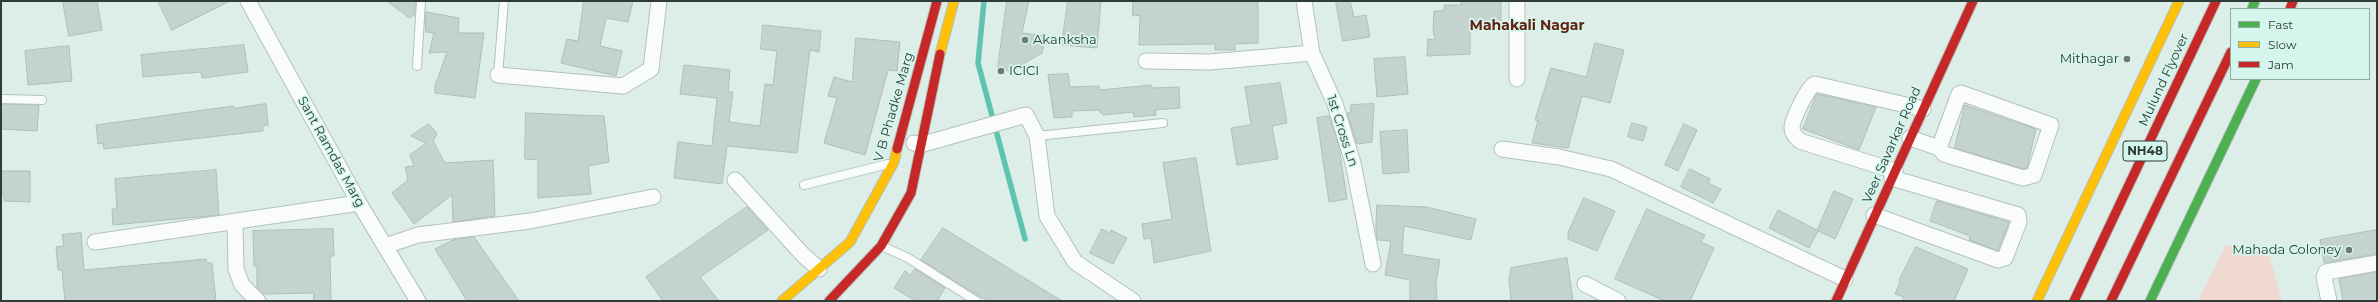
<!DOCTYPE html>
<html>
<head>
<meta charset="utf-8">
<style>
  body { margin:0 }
  #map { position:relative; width:2378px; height:302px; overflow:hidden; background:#ddeee9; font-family:Montserrat,sans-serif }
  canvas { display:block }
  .frame { position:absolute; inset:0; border:2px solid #2e3b37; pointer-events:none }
  .legend { position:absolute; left:2230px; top:8px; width:140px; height:72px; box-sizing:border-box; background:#d5f6ec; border:1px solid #92aba4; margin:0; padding:5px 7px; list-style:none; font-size:12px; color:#2e3b37 }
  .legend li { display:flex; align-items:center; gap:8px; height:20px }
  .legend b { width:20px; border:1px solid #92aba4 }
</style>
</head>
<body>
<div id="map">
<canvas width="2378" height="302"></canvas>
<div class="frame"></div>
<ul class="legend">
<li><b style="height:5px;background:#4caf50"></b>Fast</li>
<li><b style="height:5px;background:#ffc107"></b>Slow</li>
<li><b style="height:5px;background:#c62828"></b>Jam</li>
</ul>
</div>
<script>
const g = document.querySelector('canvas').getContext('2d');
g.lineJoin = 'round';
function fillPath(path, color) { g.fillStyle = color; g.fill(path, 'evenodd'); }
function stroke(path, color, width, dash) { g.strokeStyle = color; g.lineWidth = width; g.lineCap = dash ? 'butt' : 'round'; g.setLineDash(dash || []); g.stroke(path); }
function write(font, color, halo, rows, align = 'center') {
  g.font = font + ' Montserrat,sans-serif'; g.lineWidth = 3.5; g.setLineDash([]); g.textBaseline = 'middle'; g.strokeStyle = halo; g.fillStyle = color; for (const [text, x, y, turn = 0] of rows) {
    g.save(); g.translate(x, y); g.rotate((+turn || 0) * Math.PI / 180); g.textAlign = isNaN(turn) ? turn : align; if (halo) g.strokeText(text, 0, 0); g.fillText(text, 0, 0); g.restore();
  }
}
const green = new Path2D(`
  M2226,245l41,2 15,54h-84z`);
const stream = new Path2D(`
  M984,1l-6,62 47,176`);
const building = new Path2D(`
  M63,1h34l5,29 -33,6z
  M158,1h72l-58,29z
  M387,1h28v13l-5,4z
  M584,1h49l-5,21 -22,-4 -6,28 22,5 -6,25 -55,-13 6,-24 11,2z
  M1007,1h22l-7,32 24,3 -4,17 -26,15 -1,5 -17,-5z
  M1068,1h33l-4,47 -35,-3z
  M1133,1h125v42l-23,1v6h-20v-6l-76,1 1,-30 -7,1z
  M1336,1h14l4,16 12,-2 4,22 -27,4z
  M1461,1h40v23h-12v6h-19v24l-43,2 1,-17 7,1 -2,-10 1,-19h10v-6h17z
  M426,12l33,6 -1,15h26l-9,65 -40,-5v-7l12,-34 -18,1 5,-20 -8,-1z
  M763,25l58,6 -2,21 -9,-2 -13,103 -70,-7 -5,38 -48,-6 4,-36 34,4 5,-48 -37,-4 4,-29 46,5 -2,22h5l-4,30 31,4 5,-42 8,1 4,-34 -16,-2z
  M856,38l44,4 -3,29 -9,-1 -23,85 -41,-12 13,-45 -9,-2 6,-19 18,5z
  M1595,43l29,7 -14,53 -28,-7 -14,52 -36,-5 6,-22 -3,-1 16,-52 35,9z
  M244,45l4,27 -46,6 -1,-6 -58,5 -2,-22z
  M69,46l3,35 -44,4 -3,-34z
  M1405,57l3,37 -31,3 -3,-38z
  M1068,74l2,13 29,-1 1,4 51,-5v3l28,-1 1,21 -25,2 1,5 -22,2 -1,-5 -30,3 -5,-5 -26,1v6l-18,1 -6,-43z
  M1280,83l7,40 -15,3 6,33 -41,6 -6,-37 20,-3 -6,-38z
  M1817,94l59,13 -17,43 -56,-21z
  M1,104l38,1 -2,26 -36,-2z
  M266,104l2,21 -5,1v5l-159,18 -1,-6 -5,1 -2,-19 137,-19 1,2z
  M1374,104l-2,38 -15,2 -10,-31 4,-1v-7z
  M1965,105l71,24 -9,39 -4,1 -68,-21z
  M526,113l78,3 5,46 -21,4 3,28 -53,4v-38l-13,-1z
  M1329,116l10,31 8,52 -18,3 -12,-84z
  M1632,123l15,4 -4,14 -15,-4z
  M429,124l8,10 -4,7 12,22 48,-3 2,56 -42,6 -1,-27 -38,29 -22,-31 16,-13 -3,-13 9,-1 -4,-11 16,-12 -15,-7z
  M1684,124l13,6 -19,41 -13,-6z
  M1407,130l2,42 -26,2 -3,-42z
  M1196,158l15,93 -57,12 -3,-25 -7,1 -2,-15 30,-5 -9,-56z
  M1690,169l20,10 -2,4 13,6 -8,14 -32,-16z
  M216,170l3,45 -106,10 -1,-16h5l-2,-30z
  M1,171h29v31l-26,-1v-6h-3z
  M1834,191l19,8 -18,40 -17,-8 -9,17 -40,-20 9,-18 39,20z
  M1584,198l31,13 -18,40 -29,-12v-6z
  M1937,201l72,21 -11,29 -29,-11 1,-4 -40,-15z
  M1377,205l49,2 50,12 -5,21 -67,-14 -2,28 38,6 -4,22 1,19h-27v-21l-25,-5 6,-34 -14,-1 -1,-10z
  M747,207l21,23 -68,47 19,24h-56l-17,-24z
  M1647,209l58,26 -4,7 13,6 -24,53h-25l-50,-22z
  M943,228l119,73h-74l-21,-12 -46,-29z
  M333,229l1,27h-4l1,45h-18l1,-8 -50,1 -7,-7v-21h-3l-1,-35z
  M1102,229l8,4 1,-3 16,8 -14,26 -23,-11z
  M2377,230v24l-53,9 -4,-23z
  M81,233l3,37 122,-11 1,4h5l4,38h-151l-3,-31h-4l-2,-23 8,-1 -2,-11z
  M474,237l45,64h-52l-32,-52 18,-9z
  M1916,247l52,22 -14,32h-52l2,-4 -9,-3 5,-12 -1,-1z
  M1567,258l6,43h-62l-2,-21 2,-12z
  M915,269l30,19 -8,13h-21l-22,-13 11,-17 5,4z
  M2377,272v29h-34l-4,-22z`);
const lane = new Path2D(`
  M417,66l4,-65
  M498,75l6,-74
  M1,99l41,1
  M1037,136l126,-13
  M804,185l84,-21
  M882,246l26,12 68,43`);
const street = new Path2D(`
  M248,1l111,202 59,98
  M1304,1l8,52 23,51 18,59 20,101
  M1146,61l64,1 102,-9
  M498,75l125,11 28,-17 8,-68
  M1517,79v-78
  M1961,93l90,32 -17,50 -11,3 -79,-24 -5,-6 20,-54z
  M1910,138l29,10
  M914,143l6,2 106,-30 11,21 10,80 28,46 58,39
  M1502,149l57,8 52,12 234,110
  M1895,171l-95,-30c-4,-4 -8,-7 -8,-13 0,-8 16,-42 23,-44l108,25
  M735,180l68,75 16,14
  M1874,215l124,45 7,-2 14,-36 -1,-7 -126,-37
  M235,221l1,48 6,16 16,16
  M95,242l264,-39
  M385,246l33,-11 112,-14 123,-24
  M1585,284l33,17
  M2329,301l-5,-24 2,-5 51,-9`);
const fast = new Path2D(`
  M2252,9l3,-8
  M2150,301l106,-222`);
const slow = new Path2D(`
  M940,54l14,-53
  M782,301l68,-59 44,-80 3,-13
  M2037,301l142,-300`);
const jam = new Path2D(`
  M2290,9l3,-8
  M897,149l40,-148
  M829,301l52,-55 30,-53 29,-139
  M1836,301l137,-300
  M2074,301l142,-300
  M2111,301l120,-249`);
const markers = [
  [1025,40,4,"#6b7a75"],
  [2127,59,4,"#6b7a75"],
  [1001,71,4,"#6b7a75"],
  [2349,250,4,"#6b7a75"]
];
const shields = [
  [2145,151,44]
];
const shieldNames = [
  ["NH48",2145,151]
];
const poiNames = [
  ["Akanksha",1033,40],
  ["Mithagar",2119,59,"right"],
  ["ICICI",1009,71],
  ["Mahada Coloney",2341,250,"right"]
];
const streetNames = [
  ["Mulund Flyover",2164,80,-65],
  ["V B Phadke Marg",894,107,-74],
  ["1st Cross Ln",1342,131,72],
  ["Veer Savarkar Road",1892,145,-66],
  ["Sant Ramdas Marg",331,152,61]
];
const neighbourhoodNames = [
  ["Mahakali Nagar",1527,26]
];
fillPath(green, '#efd9d0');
stroke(stream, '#5ec3af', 5.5);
fillPath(building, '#c5d3cf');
stroke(building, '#b0beba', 1);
stroke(lane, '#b3c1bd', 10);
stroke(street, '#b3c1bd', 17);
stroke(fast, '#b3c1bd', 11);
stroke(slow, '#b3c1bd', 11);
stroke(jam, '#b3c1bd', 11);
stroke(lane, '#fafcfc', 8);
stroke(street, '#fafcfc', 15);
stroke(fast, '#4caf50', 9);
stroke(slow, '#ffc107', 9);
stroke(jam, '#c62828', 9);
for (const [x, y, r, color] of markers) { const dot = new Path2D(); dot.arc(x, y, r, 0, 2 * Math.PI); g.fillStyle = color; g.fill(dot); stroke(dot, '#d5f6ec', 1.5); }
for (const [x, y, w] of shields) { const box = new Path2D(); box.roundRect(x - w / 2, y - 10, w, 20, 3); g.fillStyle = '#d5f6ec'; g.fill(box); stroke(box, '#2e3b37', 1); }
write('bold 12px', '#2e3b37', null, shieldNames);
write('13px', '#2e3b37', '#d5f6ec', poiNames, 'left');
write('13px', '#2e3b37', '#d5f6ec', streetNames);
write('bold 14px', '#632111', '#d5f6ec', neighbourhoodNames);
</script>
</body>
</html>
